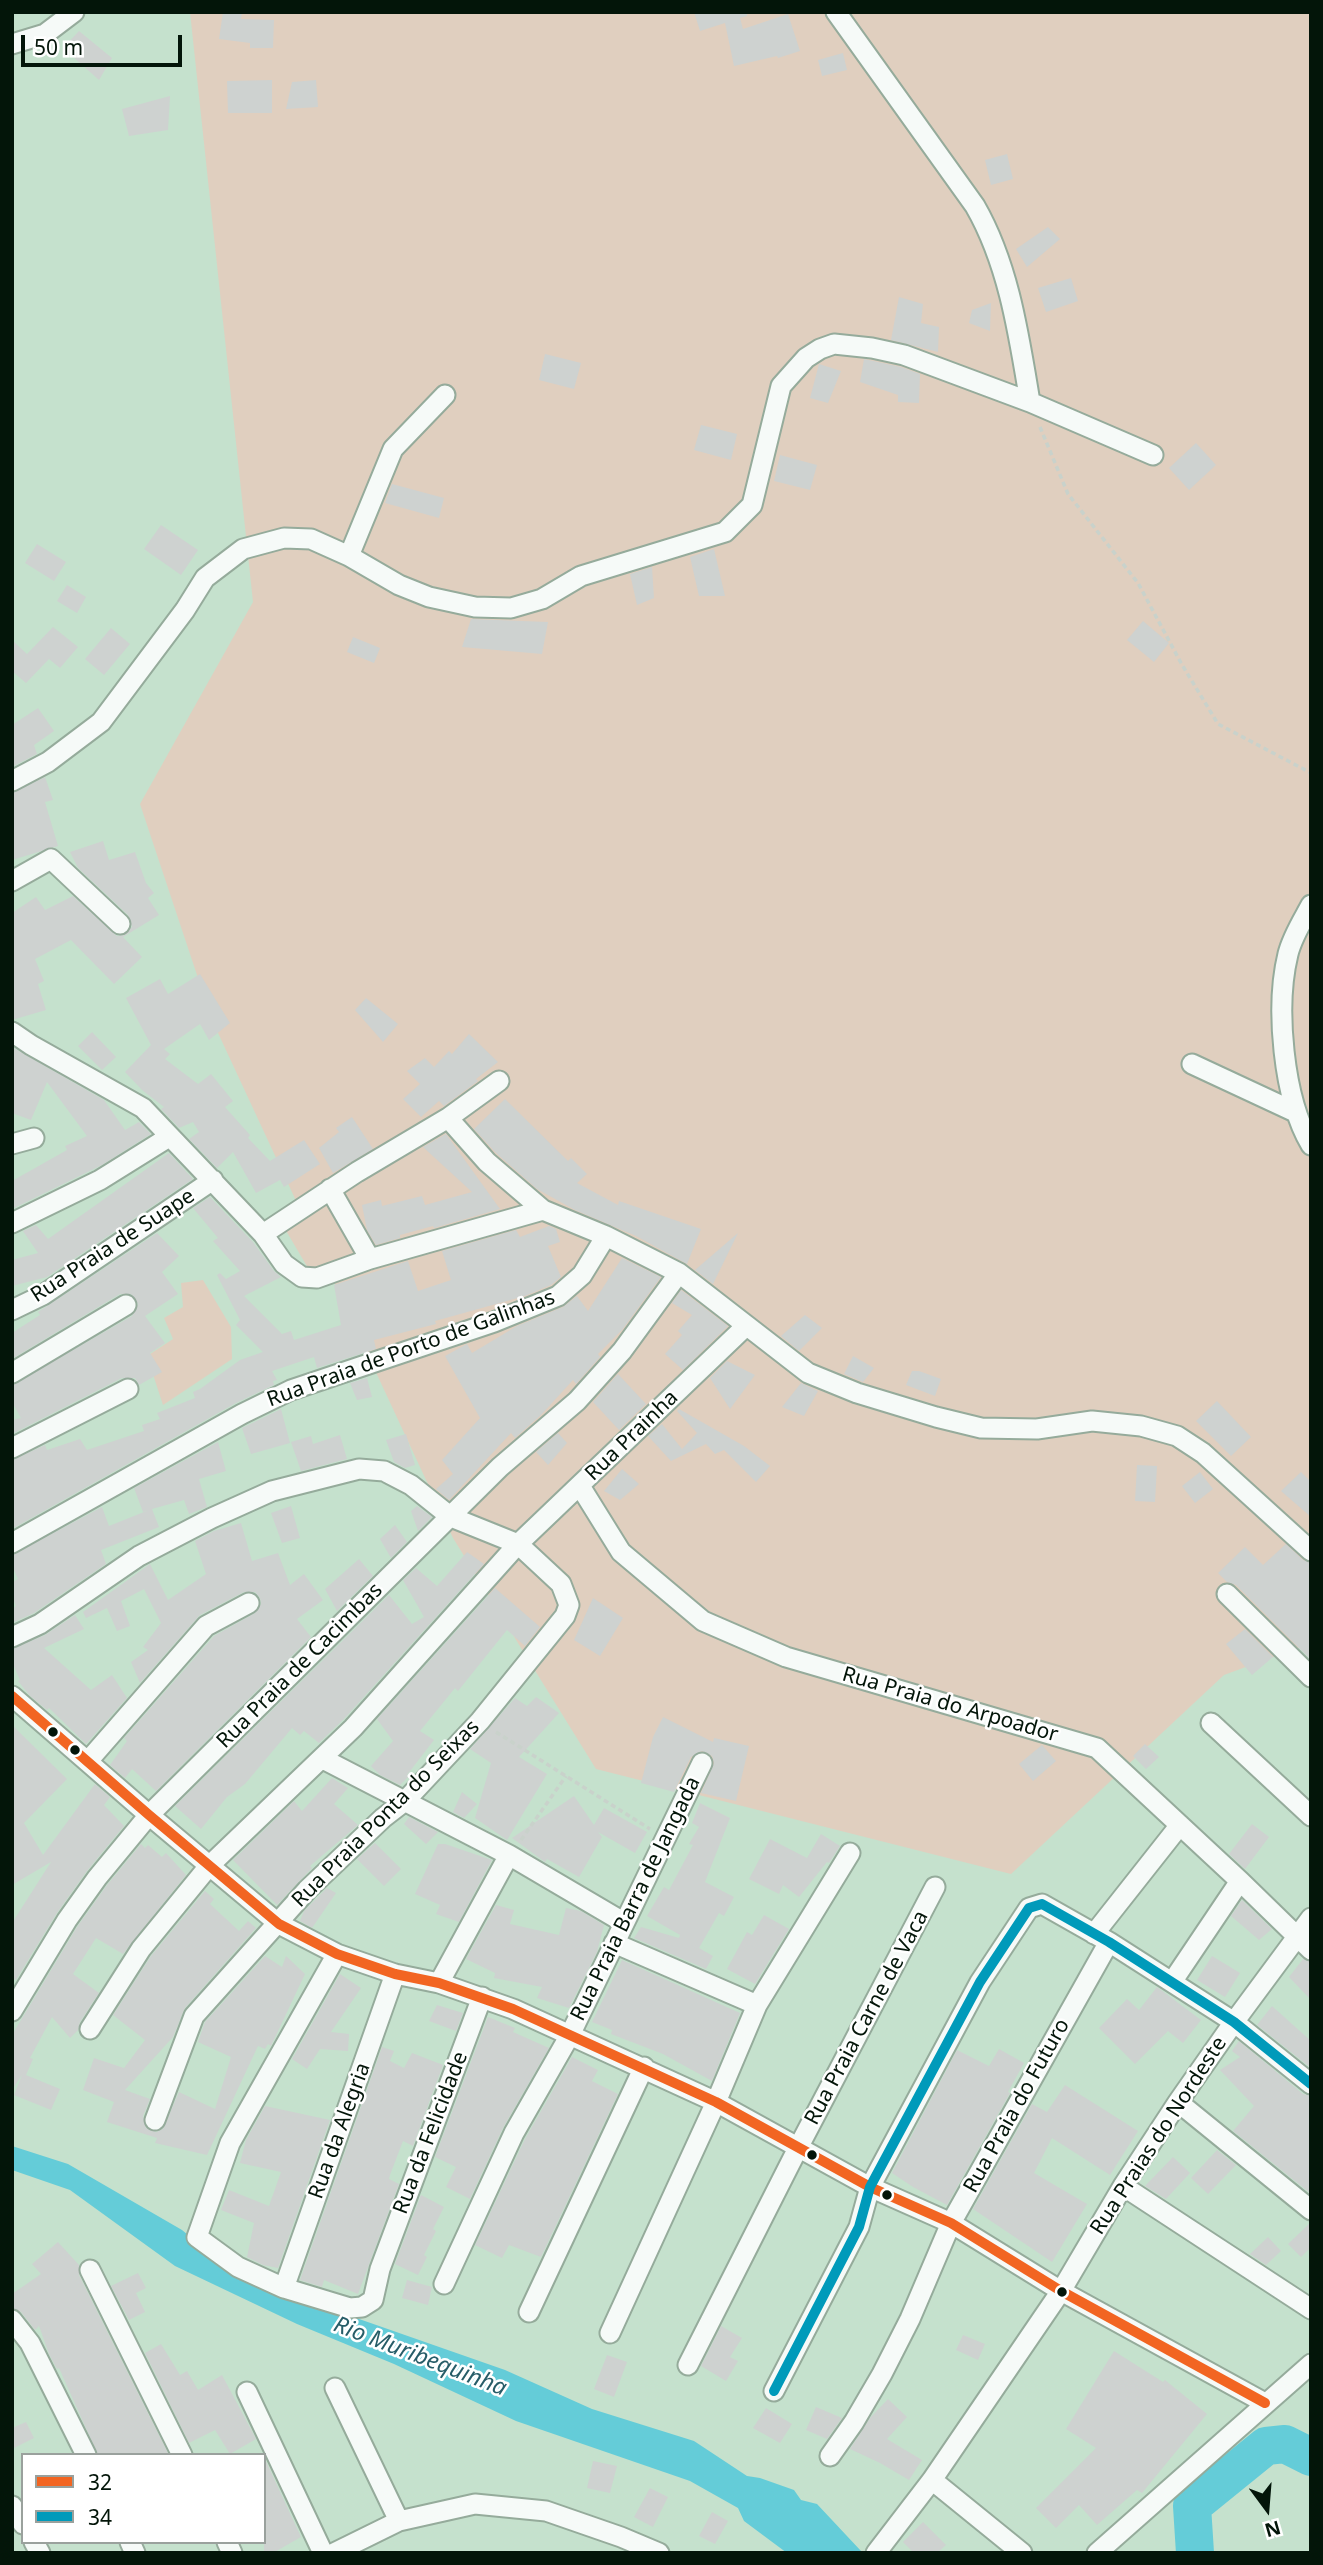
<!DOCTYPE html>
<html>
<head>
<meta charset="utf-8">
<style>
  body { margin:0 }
  #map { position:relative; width:1323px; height:2565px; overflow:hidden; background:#c5e1cd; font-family:"Noto Sans",sans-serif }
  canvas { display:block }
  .frame { position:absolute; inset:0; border:14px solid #031509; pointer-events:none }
  .legend { position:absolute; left:21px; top:2453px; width:245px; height:91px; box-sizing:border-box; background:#fff; border:2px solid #9aa19d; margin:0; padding:9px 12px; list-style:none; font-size:21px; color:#031509 }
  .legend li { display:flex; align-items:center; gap:14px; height:35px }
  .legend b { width:35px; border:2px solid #9aa19d }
  .north { position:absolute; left:1232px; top:2474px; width:70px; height:70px; -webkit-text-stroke:5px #fff; paint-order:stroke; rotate:164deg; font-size:19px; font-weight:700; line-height:28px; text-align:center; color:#031509 }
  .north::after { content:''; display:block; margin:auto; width:24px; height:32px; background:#031509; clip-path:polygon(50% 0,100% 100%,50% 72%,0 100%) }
  .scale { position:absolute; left:21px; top:35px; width:161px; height:32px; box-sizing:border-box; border:4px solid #031509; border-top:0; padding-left:9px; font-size:21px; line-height:24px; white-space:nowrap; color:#031509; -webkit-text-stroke:5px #fff; paint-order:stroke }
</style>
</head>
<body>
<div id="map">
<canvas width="1323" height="2565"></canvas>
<div class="frame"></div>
<ul class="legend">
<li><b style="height:9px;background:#f26522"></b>32</li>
<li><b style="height:9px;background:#009aba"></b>34</li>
</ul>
<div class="north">N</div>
<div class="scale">50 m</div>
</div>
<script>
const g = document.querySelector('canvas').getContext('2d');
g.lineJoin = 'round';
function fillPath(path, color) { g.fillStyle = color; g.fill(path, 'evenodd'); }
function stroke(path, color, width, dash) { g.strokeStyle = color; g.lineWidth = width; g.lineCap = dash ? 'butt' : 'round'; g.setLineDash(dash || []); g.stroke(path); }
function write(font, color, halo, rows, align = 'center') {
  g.font = font + ' "Noto Sans",sans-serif'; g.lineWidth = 5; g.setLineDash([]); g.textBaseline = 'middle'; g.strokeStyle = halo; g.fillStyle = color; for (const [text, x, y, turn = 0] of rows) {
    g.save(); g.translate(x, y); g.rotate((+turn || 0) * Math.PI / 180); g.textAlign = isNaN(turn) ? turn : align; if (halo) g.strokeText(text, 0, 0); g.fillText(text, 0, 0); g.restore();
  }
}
const green = new Path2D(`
  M190,12h1121v1631l-87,32 -213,199 -415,-105 -143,-231 -126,-271 -16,6 -26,-44 19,-11 -92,-198 -72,-216 113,-202z
  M203,1280l28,47 1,32 -69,46 -16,-49 26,-17 -9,-21 19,-11 -2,-24z`);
const water = new Path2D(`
  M12,2146l56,18 114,66 31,26 66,35 226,79 87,39 102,32 53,35 13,2 34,12 7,10 16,4 44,47 -2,2h-72l-43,-32 -6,-13 -48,-27 -174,-60 -122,-57 -97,-40 -122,-58 -105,-76 -58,-20z`);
const river = new Path2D(`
  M1195,2553l-3,-47 74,-60 19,-2 26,13`);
const building = new Path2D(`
  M223,12h19l-1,7 33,1 -1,28h-23v-5l-31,-4z
  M694,12h53v4l-7,2 3,11 45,-15 12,37 -22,7 -1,-2 -43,10 -9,-43 -25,8z
  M79,31l33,27 -13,22 -36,-32z
  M843,53l4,17 -25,6 -4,-16z
  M272,80v33h-44l-1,-32z
  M316,80l2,27 -32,2 6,-27z
  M170,96l-2,34 -39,6 -7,-27z
  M1007,154l6,25 -22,6 -6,-25z
  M1048,227l12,12 -33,28 -11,-18z
  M1071,278l7,23 -32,11 -8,-24z
  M899,297l24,7 -2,19 18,4 -1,25 -47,-12z
  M991,303l-1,28 -21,-8 3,-13z
  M545,354l36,9 -7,26 -35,-9z
  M864,359l37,8 19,7 -1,29 -21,-1v-7l-38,-13z
  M819,364l22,7 -13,32 -18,-5z
  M701,425l36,9 -6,26 -37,-10z
  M1196,443l20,22 -27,25 -20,-22z
  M780,455l37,10 -7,25 -36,-9z
  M392,484l52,14 -5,20 -54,-15z
  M161,525l37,25 -17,25 -37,-26z
  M37,544l29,18 -12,19 -29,-18z
  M714,549l11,47h-26l-9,-39z
  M652,567l2,31 -17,7 -7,-31z
  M67,585l19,12 -9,16 -20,-12z
  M471,619l77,3 -6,32 -80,-7z
  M1143,621l26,22 -15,19 -27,-22z
  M53,627l25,20 -18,21 -11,-9 -23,24 -14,-12v-31l15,14z
  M111,628l19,16 -26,31 -19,-16z
  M353,637l27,11 -6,15 -27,-11z
  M38,708l16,23 -20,14 3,9 -25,13v-42z
  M45,777l8,23 -8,2 13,44 -46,14v-67z
  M103,841l6,19 26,-8 11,31 8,10 -6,5 11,17 -36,22 19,20 -28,27 -43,-44 -36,19 9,22 -6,3 8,26 -34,10v-107l24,-16 9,13 28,-14 44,40 7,-1 8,-8 -4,-12 -50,-47 -8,-16z
  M200,974l30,49 -21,17 -9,-16 -36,25 6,5 -5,5 33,25 13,-10 22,27 -8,6 25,28 -2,3 22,23 34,-21 16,24 -36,23 -4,-7 -24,13 -23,-41 -16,16 -28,-29 10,-7 -6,-10 -14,6 -18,-19 3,-2 -22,-17 -17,-18 26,-27 -25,-47 34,-19 8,15z
  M366,998l32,26 -15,18 -28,-32z
  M92,1032l24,25 -14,13 -24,-24z
  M469,1034l29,28 -22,17 2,2 -34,25 -5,-5 -18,16 -18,-18 17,-15 -13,-13 18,-13 9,9 15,-16 3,3z
  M12,1047l92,53 21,30 14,-8 12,12 -49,31 -90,44v-28l55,-31 -2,-4 22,-10 -40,-54 -16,38 -19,-7z
  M505,1099l63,62 3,-3 16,16 -10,9 41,22 1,-4 82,28 -14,35 -51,-28 -61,-26 -38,-21 -41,-36 -22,-24z
  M352,1117l21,32 -40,24 -14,-25 20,-16 -3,-4z
  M446,1134l54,75 -66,19 -1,-2 -33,9v3l-24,7 -9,-15 -5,-25 19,-5 1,6 40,-10 3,9 47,-13 -49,-45z
  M169,1153l24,26 -146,98 -35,9v-26l26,-7 -15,-22 13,-6 12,14z
  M210,1197l43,45 21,29 7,6 -37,19 38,38 9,-3 3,9 47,-15 -7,-40 74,-24 10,30 33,-11 -9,-29 74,-21 4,7 29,-11 7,3 4,13 -12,4 13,31 -10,8 -26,11 -90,25 1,3 -62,16 2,9 -59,19 -3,-11 -42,14 5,9 -4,1 1,4 -38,18 -224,126v-69l33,-15 2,5 33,-11 7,11 57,-19 -2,-6 18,-6 -3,-6 38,-15 -2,-6 7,-3 40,-29 23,-8 -27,-27 4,-5 -23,-45 3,-2 6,6 14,-8 -27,-30 5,-3 -25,-30z
  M157,1233l22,23 -17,16 16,22 -33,22 20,27 -15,10 12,19 -23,13 -4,-7h-13l-110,56v-14l9,-2 -9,-16v-17l120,-69 6,-12 -7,-10h-11l-108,65v-26l28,-18 -2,-3z
  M738,1233l-25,51 -18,-14z
  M622,1258l39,19 -39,53 -24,24 2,3 -24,27 -3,-4 -32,35 -26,23 -4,-5 -62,67 -13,-11 17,-15 -11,-14 38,-42 -35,-62 22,-12 5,9 45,-27 46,-19 14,-11 11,15z
  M681,1290l47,36 -45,44 -18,-16 17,-19 -4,-4 14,-16 -20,-12z
  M805,1315l17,13 -23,23 -18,-15z
  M853,1356l21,12 -11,14 -19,-8z
  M727,1361l28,14 -25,34 -20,-31z
  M912,1371h7l22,8 -6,17 -29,-11z
  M618,1374l28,30 -27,26 -26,-28z
  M367,1378l5,19 -15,3 -7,-17z
  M801,1383l17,8 -14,25 -22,-9z
  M1217,1401l34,36 -20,19 -35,-35z
  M281,1409l9,34 -39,11 -9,-26z
  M679,1409l65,37 26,20 -14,16 -32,-32 -9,4 -9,-10 -35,17 -23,-25 14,-12 20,25 15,-16 -20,-22z
  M558,1433l9,10 -19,22 -12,-13z
  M406,1434l9,31 -10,3 -11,-6 -8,-22z
  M340,1435l7,24 -46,12 -10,-29 20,-6 2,8z
  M218,1442l8,29 -27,8 8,28 -18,7 -5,-14 -32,9 7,18 -58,23 5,14 -72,49 -22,10v-14l4,-3 -4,-9v-15l6,-3 -6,-13v-11l90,-48 7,19 40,-16 -6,2 -9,-24z
  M1137,1465l20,1 -2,36 -20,-1z
  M622,1469l17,15 -19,16 -16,-9z
  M1200,1472l13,17 -18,14 -13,-17z
  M1301,1472l10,10v35l-30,-26z
  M291,1506l9,32 -18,5 -11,-30z
  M417,1506l15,11 -14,14 -7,-20z
  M241,1523l11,38 26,-8 12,32 14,-11 19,26 -26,19 14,18 -155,154 -24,-22 -7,9 -15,-13 17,-24 -3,-3 90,-102 41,-23 6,-9 -1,-6 -5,-6h-11l-44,23 -60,68 -9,-21 17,-12 -5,-3 18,-24 -17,-34 -23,12 9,25 -13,5 -10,-23 -21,10 -3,-6 67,-48 18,36 38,-26 -11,-33 19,-10z
  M395,1525l12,17 -16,16 -11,-19z
  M1286,1544l17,16 8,3v97l-75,-75 -9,-3 -9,-9 27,-26 18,18z
  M467,1552l17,12 -140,155 -25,24 -15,-12 -4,4 -8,-7 -47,56 -18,13 -26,32 -26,-23 214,-211 23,29 12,-7 -21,-37 13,-12 21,18z
  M359,1559l14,17 -36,35 -12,-22z
  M495,1588l45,39 -15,19 -18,-16 -49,61 -3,-3 -35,43 14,9 -27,35 2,1 -9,9 -20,-10 -9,-9 22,-25 -16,-22z
  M593,1598l30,20 -23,38 -26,-16z
  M75,1615l9,14 -40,19 47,42 21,-15 15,23 -41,46 -37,-36 -2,2 -17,-14 -12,-15 2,-1 -8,-18v-13l33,-14z
  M1245,1629l28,28 -21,18 -26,-31z
  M536,1697l23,16 -40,44 28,17 -40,66 -32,-22 16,-55 -21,-14 45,-51 12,8z
  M663,1717l50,25 1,-4 35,8 -13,55 -35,-8 13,-30 -2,-7 -10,-5 -11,6 -17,35 -33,-9 12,-46z
  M12,1725l55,54 -43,44 19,32 52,-71 15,13 -6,8 20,21 -37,45 -30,42 -41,67 -4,-2v-55l39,-61 -39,23z
  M1145,1744l14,13 -13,12 -13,-13z
  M1042,1745l14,16 -23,20 -14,-17z
  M332,1778l16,10 -14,16 24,21 -48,41 2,2 -35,37 -44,-45 61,-59 8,10z
  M462,1792l15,12 -13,14 -11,-6z
  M574,1796l20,29 10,-17 43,24 -12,21 -37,-21 4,5 -23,40 -32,-18 -2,3 -33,-24z
  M700,1803l30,15 -25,64 29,15 -10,19 -5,-3 -20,35 14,8 -7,13 -72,-31 7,-11 38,11 1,-3 -33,-19 17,-29 5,3 24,-45 -4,-1 10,-17 -7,-4z
  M409,1817l29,15 -12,12 -22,-20z
  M1252,1824l17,13 -24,32 -16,-15z
  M821,1834l19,12 -11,17 -2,-1 -28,35 -16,-12 -4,9 -30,-15 21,-40 37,19z
  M375,1843l26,26 -17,17 -27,-27z
  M141,1844l4,4 3,-3 14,12 4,-4 20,22 -63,79 -27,-16 -23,36 26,19 -19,29 -2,8 -8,8 -18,-21 -22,41 3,1 -7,16 34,14 -9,21 -37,-15 8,-20 -10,15v-55l65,-108 30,-42z
  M438,1844h7l47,16 -33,62 -23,-8 4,-9 -25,-11z
  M327,1888l9,5 -24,35 -12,-7 4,-10z
  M205,1891l9,8 -4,5 29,27 9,-10 8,7 -71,80 -12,29 -48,53 25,9 -7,17 3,12 10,4 7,-3 16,-37 36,17 16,-52 -33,-15 7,-20 60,-66 17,11 4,-11 19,18 -34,72 -3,-2 -3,5 -7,-3 -51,109 -52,-12 2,-5 -50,-16 7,-20 -31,-12 11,-32 30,10 21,-28 -32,-25 38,-59z
  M1242,1900l30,29 -13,11 -28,-24z
  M496,1905l18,5 -4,14 49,11 7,-27 15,3 23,14 -7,27 -28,56 -32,-10 5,-11 -48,-9 1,-5 -29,-14z
  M764,1915l25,14 -34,55 -28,-15 20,-37 5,3z
  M1212,1956l28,17 -15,24 -28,-17z
  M1303,1959l8,3v38l-22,-23z
  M622,1960l118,53 -28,68 -49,-27 -52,-20 1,-4 -20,-8z
  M340,1974l21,14 -30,44 18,2 -1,17 -28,-2 -13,20 -15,-10z
  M1157,1987l44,33 -18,23 -15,-12 -33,33 -36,-36 28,-29 12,11z
  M437,2005l26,8 -7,18 -27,-10z
  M1272,2006l39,35v27l-54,-43z
  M488,2017l27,11 -2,4 36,16 -46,80 -33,71 -24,-12 10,-20 -21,-10z
  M1239,2041l64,53 8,2v98l-78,-63 21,-25 -34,-36 20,-13 -8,-6z
  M382,2047l12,4 -4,10 14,7 8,-15 31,12 -30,81 -10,-5 -13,34 -1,4 10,5 -41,110 -34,-14 -2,7 -22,-7z
  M999,2049l25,14 -16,29 2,1 -63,112 -34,-18 -21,-14 65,-123 32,16z
  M572,2057l26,13 -6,11 26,13 -77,163 -32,-12 -7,13 -27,-13 50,-106z
  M1065,2085l73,46 -28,44 -58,-37 -18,35 53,31 -35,58 -79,-53 59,-105 15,8z
  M265,2106l65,14 -52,148 -15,-3 -16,-8 7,-34 -33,-13 8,-20 40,16 12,-34 -41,-9 6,-23z
  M1217,2150l19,15 -28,29 -17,-16z
  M1173,2157l17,16 -24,26 -21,-13z
  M421,2195l23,12 -11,22 3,2 -12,24 3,2 -9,18 -23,-11z
  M1311,2222v25l-10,10 -13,-13z
  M1268,2237l13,14 -15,14 -16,-11z
  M58,2242l21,23v10l89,178 -70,2 -39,-87 -2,1 -8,-15 -10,-28 -4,4 -14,-18 -9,-4v-14l29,-20 -9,-10z
  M138,2273l8,15 -10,5 9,19 -16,8 -18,-34z
  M407,2280l25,7 -4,18 -26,-7z
  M721,2326l21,12 -12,19 8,4 -12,20 -25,-15z
  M963,2335l22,9 -7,16 -22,-10z
  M161,2344l19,31 7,-4 11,19 24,-15 34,64 -26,15 -15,-24 -26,13 -44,-90z
  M1114,2351l49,31 2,-2 42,34 -65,79 -5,-3 -40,35 -18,-20 -23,23 -20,-20 60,-60 -30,-19z
  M607,2355l20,7 -13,35 -20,-8z
  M888,2399l19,18 -20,22 35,21 -13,20 -29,-17 -30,-14 20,-31z
  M816,2407l26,11 -15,21 -21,-9z
  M766,2408l26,16 -12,19 -27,-15z
  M26,2422l8,16 -22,11v-21z
  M264,2457l37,80 -28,16h-9z
  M593,2461l24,5 -7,27 -23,-5z
  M650,2488l18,9 -15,30 -19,-10z
  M712,2512l16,9 -13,23 -16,-8z
  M923,2522l23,23 -9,8h-23l-11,-11z`);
const path = new Path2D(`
  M1040,427l28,67 70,89 43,80 37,61 93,49
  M496,1732l154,97
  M521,1840l45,-64`);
const minor = new Path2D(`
  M836,12l139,194c34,59 44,130 55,196
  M12,44l33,-10 29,-22
  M349,556l44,-107 52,-54
  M12,781l36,-19 53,-40 84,-112 20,-32 38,-29 41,-11 27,1 38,17 50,29 30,12 46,10 36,1 31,-9 39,-23 144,-44 27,-27 29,-119 25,-28 14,-9 14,-5 38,4 32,7 126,47 123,53
  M12,881l39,-22 69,65
  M1311,905c-8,15 -19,32 -23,49 -13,53 -5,144 23,191
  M12,1032l19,13 112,63 120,126 21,30 18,13 15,1 53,-19 173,-49
  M1192,1064l103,48
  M448,1118l39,44 56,48 63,26 73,37 129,100 49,20 79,24 45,11 56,1 55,-8 49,5 36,10 26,17 108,98
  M12,1144l22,-6
  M330,1189l40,70
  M12,1223l88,-43 69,-43
  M263,1234l94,-62 91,-54 51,-37
  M12,1310l31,-15 170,-115
  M12,1373l114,-68
  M12,1448l116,-59
  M580,1486l41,66 82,69 83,36 311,91 143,133 71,69
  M12,1543l230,-129 49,-24 203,-68 64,-26 24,-21 24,-39
  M1227,1594l84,83
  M12,1637l28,-13 99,-68 73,-38 60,-27 87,-22 25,2 27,14 40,32 67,27 43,40 8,21 -4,11 -85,105 -75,80 -22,17 -76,72 -113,126 -39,104
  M12,1696l137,119 130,109 58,30 58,20 44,9 74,26 203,93 154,85 81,36 110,68 204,112
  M1211,1723l100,93
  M323,1759l186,96 114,67
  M88,1761l118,-135 43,-23
  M1094,1934l86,-109
  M614,1943l143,62
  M337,1954l-107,189 -33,94 41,30 46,21 66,20 12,-1 11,-7 7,-31 102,-272
  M1172,1982l68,-101
  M439,1983l70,-128
  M12,2011l55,-91 30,-42 52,-63 351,-348 77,-66 45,-50 57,-78
  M90,2029l51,-80 68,-83 144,-138 165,-184 228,-218
  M1178,2102l133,108
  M1123,2186l188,123
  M90,2270l92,185
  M444,2284l70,-151 56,-98 132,-272
  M284,2288l111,-314
  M529,2312l115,-245
  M12,2320l18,23 56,112
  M610,2333l106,-231 41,-97 93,-152
  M688,2365l110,-217 137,-261
  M335,2388l64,133
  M774,2391l85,-164 11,-40 110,-205 49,-74 13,-4 67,38 125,80 77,62
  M247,2392l76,161
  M830,2456l24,-34 28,-48 28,-55 41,-96 158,-281
  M932,2480l90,73
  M12,2506l11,18
  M34,2542l6,11
  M130,2542l5,11
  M227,2542l5,11
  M334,2553l65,-32 76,-17 71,7 75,26 38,16
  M876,2553l56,-73 129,-189 62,-105 55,-84 56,-80 77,-104
  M1097,2553l214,-189`);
const bus1 = new Path2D(`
  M12,1696l137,119 130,109 58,30 58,20 44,9 74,26 203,93 154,85 81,36 110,68 204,112`);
const bus2 = new Path2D(`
  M774,2391l85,-164 11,-40 110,-205 49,-74 13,-4 67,38 125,80 77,62`);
const markers = [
  [53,1732,6,"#031509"],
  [75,1750,6,"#031509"],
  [812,2155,6,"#031509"],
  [887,2195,6,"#031509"],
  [1062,2292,6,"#031509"]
];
const streetNames = [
  ["Rua Praia de Suape",113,1246,-33],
  ["Rua Praia de Porto de Galinhas",411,1349,-20],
  ["Rua Prainha",632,1436,-44],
  ["Rua Praia de Cacimbas",300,1666,-45],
  ["Rua Praia do Arpoador",950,1705,16],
  ["Rua Praia Ponta do Seixas",386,1814,-45],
  ["Rua Praia Barra de Jangada",636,1899,-64],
  ["Rua Praia Carne de Vaca",867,2018,-62],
  ["Rua Praia do Futuro",1017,2106,-61],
  ["Rua da Alegria",340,2131,-70],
  ["Rua da Felicidade",431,2133,-69],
  ["Rua Praias do Nordeste",1159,2136,-57]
];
const waterNames = [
  ["Rio Muribequinha",420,2357,21]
];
fillPath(green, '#e0cfbf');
fillPath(water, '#64ccd8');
stroke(river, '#64ccd8', 38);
fillPath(building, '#ced2d0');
stroke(minor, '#95ab9b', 23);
stroke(path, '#c9d2cb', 3.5, [5, 3.5]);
stroke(minor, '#f6faf8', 19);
stroke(bus1, '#f26522', 10);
stroke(bus2, '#009aba', 10);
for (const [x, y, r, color] of markers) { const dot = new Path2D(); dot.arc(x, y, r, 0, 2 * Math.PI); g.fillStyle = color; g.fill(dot); stroke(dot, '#fff', 2.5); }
write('21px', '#031509', '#fff', streetNames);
write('italic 23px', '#275d68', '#fff', waterNames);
</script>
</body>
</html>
